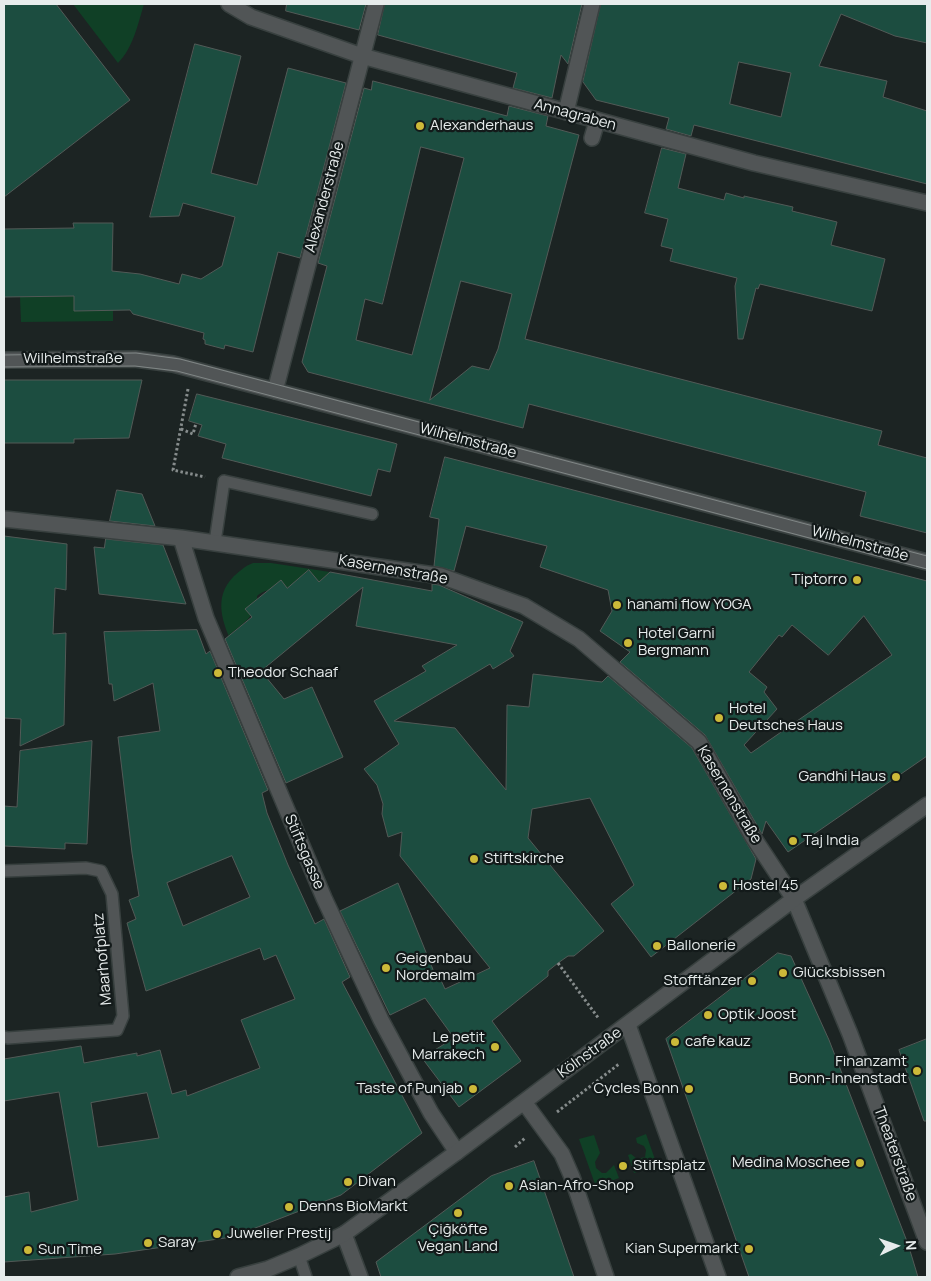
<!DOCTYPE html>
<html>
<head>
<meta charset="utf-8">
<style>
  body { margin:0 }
  #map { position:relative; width:931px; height:1281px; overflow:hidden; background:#1c2423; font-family:Manrope,sans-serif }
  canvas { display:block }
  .frame { position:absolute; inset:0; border:5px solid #e7ecec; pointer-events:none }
  .north { position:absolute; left:871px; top:1221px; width:50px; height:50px; -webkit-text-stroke:4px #131a1a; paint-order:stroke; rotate:87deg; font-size:14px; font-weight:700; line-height:20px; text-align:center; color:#e7ecec }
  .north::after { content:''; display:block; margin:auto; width:18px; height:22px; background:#e7ecec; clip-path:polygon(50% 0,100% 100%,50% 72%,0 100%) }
</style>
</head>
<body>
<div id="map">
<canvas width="931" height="1281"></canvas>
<div class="frame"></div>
<div class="north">N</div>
</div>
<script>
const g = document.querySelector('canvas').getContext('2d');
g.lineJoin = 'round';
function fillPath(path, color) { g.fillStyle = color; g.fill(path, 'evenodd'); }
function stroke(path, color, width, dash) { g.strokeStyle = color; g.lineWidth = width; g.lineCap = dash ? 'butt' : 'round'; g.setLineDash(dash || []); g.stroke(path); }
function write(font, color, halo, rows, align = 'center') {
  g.font = font + ' Manrope,sans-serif'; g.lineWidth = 4.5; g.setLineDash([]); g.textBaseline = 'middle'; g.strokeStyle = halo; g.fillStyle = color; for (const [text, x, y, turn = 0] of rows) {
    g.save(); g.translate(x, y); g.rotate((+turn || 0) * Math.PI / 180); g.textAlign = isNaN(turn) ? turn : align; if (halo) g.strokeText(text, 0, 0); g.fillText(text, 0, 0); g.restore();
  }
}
const green = new Path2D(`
  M73,4h71c-6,20 -11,44 -26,59z
  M74,296v15l39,-1v11l-92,1 -1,-25z
  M253,563h18l59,9 -11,10 -10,-12c-7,5 -15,15 -23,18 -13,5 -17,-2 -29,8 1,18 -14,28 -28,39l9,10 -4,3c-11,-24 -22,-50 0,-72 6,-5 11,-10 19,-13z
  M646,1134l11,31 -23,8 -6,-18 3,-1 6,5 8,-2 1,-7 -2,-4 -7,-3 -1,-5z
  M594,1135l6,18 -5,9 1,6 6,5h4l8,-8 5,13 -23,9 -17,-48z`);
const building = new Path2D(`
  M4,4h52l74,96 -126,97z
  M287,4h79l-7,26 -73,-19z
  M385,4h197l-14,60 -7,-9 -9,43 -39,-10 4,-15 -139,-38z
  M601,4h326v39l-32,-7 -54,-22 -22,52 68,15 -4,16 44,14v73l-233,-59 -3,11 -25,-7 3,-11 -73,-18 -13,-18zM739,62l52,11 -10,44 -51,-13z
  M195,44l46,12 -30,117 46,12 31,-117 58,15 -46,175 -22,-6 -25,100 -28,-7 -1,4 -19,-5v-4l-2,-1 1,-6 -71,-19 -3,-4 -56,1v-15l-70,1v-68l70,-1 -1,-5h40l-1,48 28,3 39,10 3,-10 19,5 21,-13 13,-49 -52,-14 -4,13 -29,1z
  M373,81l134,35 2,-10 39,10 -2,10 33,9 -54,204 357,92 -4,14 49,13v75l-67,-17 6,-24 -337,-88 -6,24 -215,-56 -6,-10 25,-96 -9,-3 46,-175 7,2zM421,147l43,11 -52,197 -56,-15 9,-41 17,5zM461,281l51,13 -14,55 -9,21 -17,-4 -42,34z
  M662,148l24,6 -8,34 46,12 2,-7 18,5v-2l49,11 -1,4 45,11 -6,23 54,14 -13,52 -112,-27 -2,5 -2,-1 -13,51h-5l-3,-53 2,-8 -67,-17 3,-12 -12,-3 7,-27 -23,-6z
  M4,380h138l-13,58 -55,1v4h-70z
  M197,394l197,49 3,1 -7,28 -12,-3 -7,27 -149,-38 4,-14 -28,-8 4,-11 -13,-4z
  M445,457l482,124v175l-139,96 -22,-31 -4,13 -57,-99 -85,-73 10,-10 -30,-21 12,-20 -4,-21 -68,-23 7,-21 -81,-20 -12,45 -20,-5 5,-47 -9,-2zM864,616l28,39 -141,98 -7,-8 33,-36 -13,-17 3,-5 -18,-15 30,-37 3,2 10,-12 36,30z
  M117,490l25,4 13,32 -45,-5z
  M4,536l63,8 -1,46 -11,-2 -2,46 13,-1 -2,92 -44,21 1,-27 -17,-1z
  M106,539l57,6 23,59 -87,-10 -5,-47 10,1z
  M309,570l10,12 11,-10 102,19v-7l7,1 84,37 -13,29 4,5 -21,13 -3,-5 -96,57 61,7 51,62 1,-85 22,2 4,-33 69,8 6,-6 84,72 64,111 -5,20 -100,78 -40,-53 23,-19 -44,-87 -58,11 -4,29 76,93 -30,25h-6l-10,7 -10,8v5l-56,45 29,40 -62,46 -37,-49 32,-20 -29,-40 -35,17 -50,-104 58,-28 38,94 3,-1 6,13 45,-21 -90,-112 2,-24 -14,5 -6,-23 1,-10 -6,-19 -13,-16 35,-25 -25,-43 52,-30 -4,-5 35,-21 -101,-19 7,-39 -102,84 23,28 28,-12 31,70 -57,26 -61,-144 27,-22 -7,-8 36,-29 6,8z
  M197,630l9,24 4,-3 58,139 -6,3 5,20 21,52 27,59 9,-5 26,58 -8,5 80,151 -81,62 -109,42 -117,17 -111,8v-65l25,-5 2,20 47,-12 -19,-108 -55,9v-42l77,-13 3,17 53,-10v3l23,-6 12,44 14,-4 1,6 73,-28 -19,-48 54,-21 -19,-44 -12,5 -4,-12 -114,43 -19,-68 9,-4 -7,-19 10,-4 -7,-43 -14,-116 42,-6 -7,-48 -39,18 -2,-17h-3l-5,-52zM232,856l18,41 -67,29 -16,-43zM147,1093l12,45 -61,9 -7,-44z
  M92,741l-5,103 -22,-1v6l-61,-3v-40l13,1 3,-56z
  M778,953l13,3 38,84 79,204 10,33h-169l-83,-238z
  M927,1039v82h-3l-25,-71z
  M534,1161l40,116h-193l-5,-15 115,-86z`);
const path = new Path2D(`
  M188,389l-15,81 32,7
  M181,429l12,5 3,-11
  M558,963l41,56
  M557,1112l62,-48
  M515,1147l10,-9`);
const service = new Path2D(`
  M215,542l9,-61 148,33
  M4,871l82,-3 15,3 11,23 11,122 -6,14 -109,8 -4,-1
  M299,1256l7,21`);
const minor = new Path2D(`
  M229,4l22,13 111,39 392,107 173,40
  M566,112l26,-108
  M592,138l5,-17
  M4,360l131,-1 38,5 754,198
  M275,391l101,-387
  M4,519l177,19 260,38 83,30 55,33 120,103 54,95 41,62 56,135 77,208
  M181,538l25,80 118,280 57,122 50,93 26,39
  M628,1025l90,252
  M344,1234l16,43`);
const tertiary = new Path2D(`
  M524,1102l38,52 10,23 34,100
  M238,1277l30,-8 31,-13 45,-22 113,-82 337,-253 133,-94`);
const tram = new Path2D(`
  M4,355l132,-2 44,6 747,197
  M4,367l131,-1 42,5 750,198`);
const markers = [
  [420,126,5,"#ccb939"],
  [857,580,5,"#ccb939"],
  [617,605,5,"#ccb939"],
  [628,643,5,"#ccb939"],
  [218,673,5,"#ccb939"],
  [719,718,5,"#ccb939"],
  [896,777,5,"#ccb939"],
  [793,841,5,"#ccb939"],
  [474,859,5,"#ccb939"],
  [723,886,5,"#ccb939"],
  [657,946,5,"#ccb939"],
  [386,968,5,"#ccb939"],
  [783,973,5,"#ccb939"],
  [752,981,5,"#ccb939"],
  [708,1015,5,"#ccb939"],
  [675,1042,5,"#ccb939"],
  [495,1047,5,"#ccb939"],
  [917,1071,5,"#ccb939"],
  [473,1089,5,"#ccb939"],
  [689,1089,5,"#ccb939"],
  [860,1163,5,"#ccb939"],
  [623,1166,5,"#ccb939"],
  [348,1182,5,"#ccb939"],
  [509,1186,5,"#ccb939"],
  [289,1207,5,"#ccb939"],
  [458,1213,5,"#ccb939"],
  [217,1234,5,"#ccb939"],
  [148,1243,5,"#ccb939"],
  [749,1249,5,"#ccb939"],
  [28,1250,5,"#ccb939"]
];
const streetNames = [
  ["Annagraben",575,115,15],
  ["Alexanderstraße",325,197,-75],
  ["Wilhelmstraße",73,359],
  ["Wilhelmstraße",468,441,15],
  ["Wilhelmstraße",860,544,15],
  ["Kasernenstraße",393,570,10],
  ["Kasernenstraße",729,795,59],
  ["Stiftsgasse",304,852,67],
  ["Maarhofplatz",103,959,-95],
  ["Kölnstraße",590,1053,-36],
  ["Theaterstraße",895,1154,70]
];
const poiNames = [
  ["Alexanderhaus",430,126],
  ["Tiptorro",847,580,"right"],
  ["hanami flow YOGA",627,605],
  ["Hotel Garni",638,634],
  ["Bergmann",638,651],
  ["Theodor Schaaf",228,673],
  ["Hotel",729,709],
  ["Deutsches Haus",729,726],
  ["Gandhi Haus",886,777,"right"],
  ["Taj India",803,841],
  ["Stiftskirche",484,859],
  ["Hostel 45",733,886],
  ["Ballonerie",667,946],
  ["Geigenbau",396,959],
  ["Nordemalm",396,976],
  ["Glücksbissen",793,973],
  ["Stofftänzer",742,981,"right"],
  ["Optik Joost",718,1015],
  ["Le petit",485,1038,"right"],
  ["Marrakech",485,1055,"right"],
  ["cafe kauz",685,1042],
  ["Finanzamt",907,1062,"right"],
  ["Bonn-Innenstadt",907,1079,"right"],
  ["Taste of Punjab",463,1089,"right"],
  ["Cycles Bonn",679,1089,"right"],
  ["Medina Moschee",850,1163,"right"],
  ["Stiftsplatz",633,1166],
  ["Divan",358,1182],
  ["Asian-Afro-Shop",519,1186],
  ["Denns BioMarkt",299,1207],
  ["Çiğköfte",458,1230,"center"],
  ["Vegan Land",458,1247,"center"],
  ["Juwelier Prestij",227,1234],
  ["Saray",158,1243],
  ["Kian Supermarkt",739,1249,"right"],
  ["Sun Time",38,1250]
];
fillPath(green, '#104026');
fillPath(building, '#1c4d40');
stroke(building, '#525a57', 1);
stroke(service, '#38403f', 14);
stroke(minor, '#38403f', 18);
stroke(tertiary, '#38403f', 18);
stroke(path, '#868c8c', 3, [2.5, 2.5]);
stroke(service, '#515556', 11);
stroke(minor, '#515556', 15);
stroke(tertiary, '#515556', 15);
stroke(tram, '#808786', 1);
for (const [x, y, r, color] of markers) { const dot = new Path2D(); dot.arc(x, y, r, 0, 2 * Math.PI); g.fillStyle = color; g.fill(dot); stroke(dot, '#131a1a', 2); }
write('15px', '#e7ecec', '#131a1a', streetNames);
write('15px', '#e7ecec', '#131a1a', poiNames, 'left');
</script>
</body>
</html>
